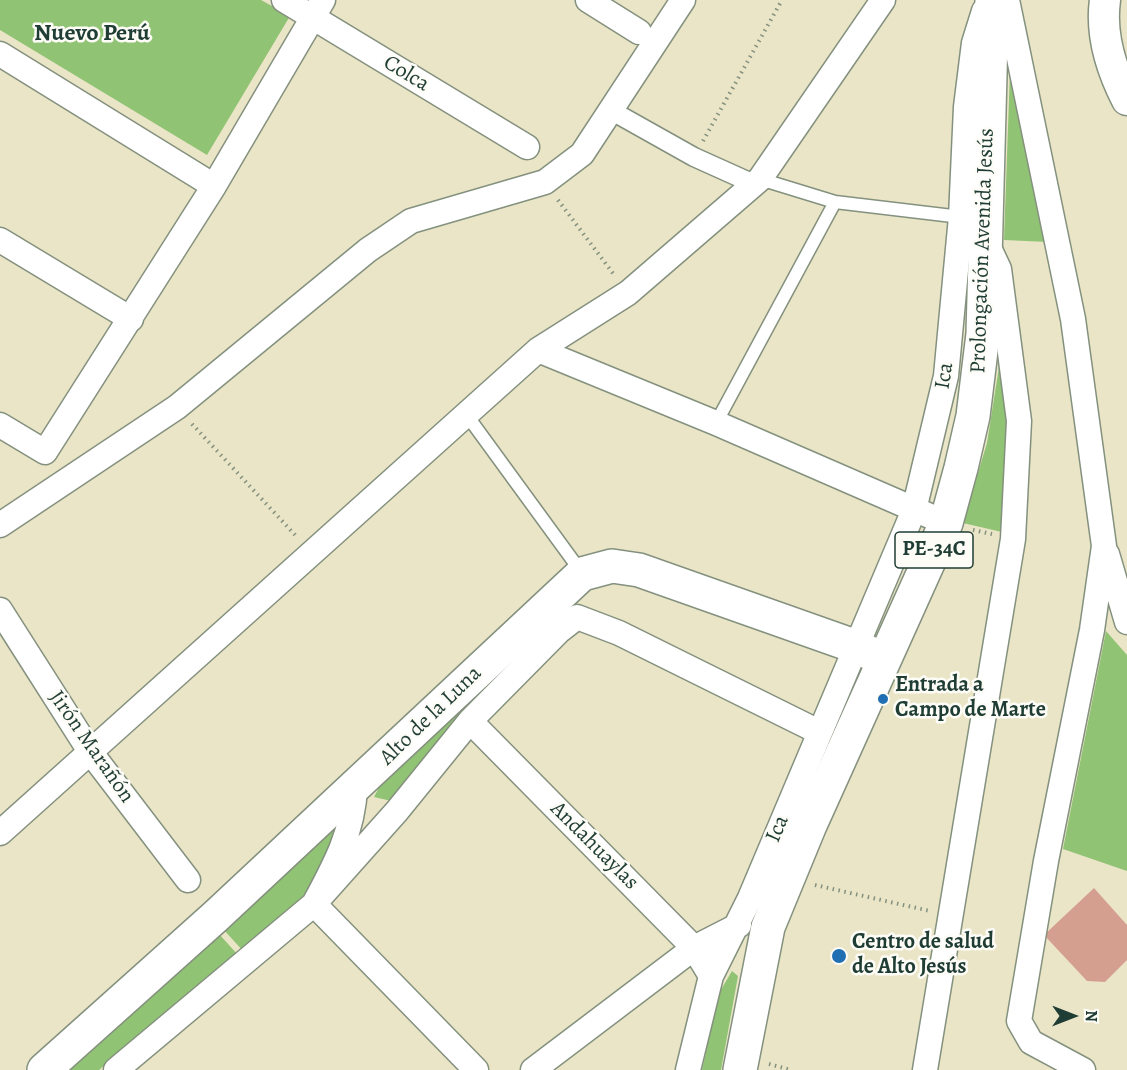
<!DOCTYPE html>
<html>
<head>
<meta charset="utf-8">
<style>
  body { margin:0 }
  #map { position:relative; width:1127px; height:1070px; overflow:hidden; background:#eae5c7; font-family:Alegreya,serif }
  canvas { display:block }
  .north { position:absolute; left:1043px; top:986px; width:60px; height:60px; -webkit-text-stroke:4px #fdfcf7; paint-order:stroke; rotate:90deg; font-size:16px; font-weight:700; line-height:24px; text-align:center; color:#1f3d34 }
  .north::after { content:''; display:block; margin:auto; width:21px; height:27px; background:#1f3d34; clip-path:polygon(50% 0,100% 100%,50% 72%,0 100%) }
</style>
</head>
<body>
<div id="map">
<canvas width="1127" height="1070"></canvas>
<div class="north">N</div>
</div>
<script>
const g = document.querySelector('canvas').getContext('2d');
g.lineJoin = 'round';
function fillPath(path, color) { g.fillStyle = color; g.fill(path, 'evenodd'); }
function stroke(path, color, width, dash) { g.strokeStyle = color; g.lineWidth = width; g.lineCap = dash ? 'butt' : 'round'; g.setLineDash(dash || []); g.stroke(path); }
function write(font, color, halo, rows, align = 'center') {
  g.font = font + ' Alegreya,serif'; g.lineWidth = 5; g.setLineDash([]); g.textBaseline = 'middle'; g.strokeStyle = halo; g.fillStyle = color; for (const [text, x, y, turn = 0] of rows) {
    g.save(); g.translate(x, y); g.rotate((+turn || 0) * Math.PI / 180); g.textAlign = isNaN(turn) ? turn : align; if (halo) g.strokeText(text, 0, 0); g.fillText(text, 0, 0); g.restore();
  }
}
const green = new Path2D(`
  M0,0h261l29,16 -83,139 -207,-125z
  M1011,43l37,199 -44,-2z
  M999,367h5l5,46 -3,120 -43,-10 24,-80z
  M545,624l-149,178 -22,-5 7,-13z
  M1106,631l21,24v216l-64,-22z
  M336,823l3,2 -29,67 -66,60 -21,-23z
  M219,934l19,21 -139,115h-33z
  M732,971l6,5 -17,94h-19l17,-77z`);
const building = new Path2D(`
  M1094,888l33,37v35l-22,22 -18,-1 -43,-46z`);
const path = new Path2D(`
  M703,141l79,-141
  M558,200l57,76
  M192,424l105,113
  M973,530l19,4
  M815,885l115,26
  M769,1064l22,6`);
const service = new Path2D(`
  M760,179l75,23 126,15
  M466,414l116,159
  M716,423l119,-221`);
const pedestrian = new Path2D(`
  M612,111l82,46 60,27`);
const minor = new Path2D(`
  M284,0l243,147
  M588,0l51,32
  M1007,0l66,319 31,227 -12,84 -46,231 -27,160 12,21 52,28
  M0,54l214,132
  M0,240l131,79
  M538,350l178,73 230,100
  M0,425l45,27 169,-266 109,-186
  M0,525l177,-118 191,-157 43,-29 134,-39 37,-28 101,-154
  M1107,554l20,68
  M0,610l91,143 97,127
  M470,721l224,227 17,28
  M355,788c-2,44 -20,77 -41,116l162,166
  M0,833l538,-483 90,-57 132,-114 123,-179
  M116,1070l198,-166 83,-93 73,-90 89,-90 18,-14 42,16 200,99
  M533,1070l161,-122 45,-23
  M688,1070l23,-94 39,-78 164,-388 32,-134 15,-159 5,-110 8,-64 10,-32
  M925,1070l88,-531 6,-118 -20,-152 -8,-17`);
const tertiary = new Path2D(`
  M1105,0c-5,36 6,69 22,100`);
const secondary = new Path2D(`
  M44,1070l171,-153 367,-343 30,-8 27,4 218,77 26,12`);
const primary = new Path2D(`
  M740,1070l28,-143 42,-102 136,-302 15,-55 12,-52 10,-82 9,-334`);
const markers = [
  [883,699,6,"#1f6fb2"],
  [839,956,8,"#1f6fb2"]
];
const shields = [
  [934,550,78]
];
const shieldNames = [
  ["PE-34C",934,550]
];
const streetNames = [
  ["Colca",406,74,31],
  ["Prolongación Avenida Jesús",983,251,-88],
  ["Ica",945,376,-81],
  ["Alto de la Luna",431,716,-44],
  ["Jirón Marañón",91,747,55],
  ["Ica",778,829,-67],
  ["Andahuaylas",594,846,45]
];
const poiNames = [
  ["Entrada a",895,686],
  ["Campo de Marte",895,711],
  ["Centro de salud",852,943],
  ["de Alto Jesús",852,968]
];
const neighbourhoodNames = [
  ["Nuevo Perú",92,34]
];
fillPath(green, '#90c374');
fillPath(building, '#d59f8f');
stroke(service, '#84917e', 15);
stroke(pedestrian, '#84917e', 21);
stroke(minor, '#84917e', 27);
stroke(tertiary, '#84917e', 33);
stroke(secondary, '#84917e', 36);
stroke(primary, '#84917e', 36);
stroke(path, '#84917e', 4, [1.5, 4.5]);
stroke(service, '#fff', 12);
stroke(pedestrian, '#fff', 18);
stroke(minor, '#fff', 24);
stroke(tertiary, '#fff', 30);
stroke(secondary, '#fff', 33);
stroke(primary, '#fff', 33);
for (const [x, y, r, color] of markers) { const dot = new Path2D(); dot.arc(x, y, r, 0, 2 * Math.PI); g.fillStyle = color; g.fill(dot); stroke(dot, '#fdfcf7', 2); }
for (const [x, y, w] of shields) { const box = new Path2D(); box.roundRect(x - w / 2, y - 18, w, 36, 4.5); g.fillStyle = '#fdfcf7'; g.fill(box); stroke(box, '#1f3d34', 1.5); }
write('bold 21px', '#1f3d34', null, shieldNames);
write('22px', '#1f3d34', '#fdfcf7', streetNames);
write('bold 22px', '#1f3d34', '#fdfcf7', poiNames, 'left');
write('bold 24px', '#1f3d34', '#fdfcf7', neighbourhoodNames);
</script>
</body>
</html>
